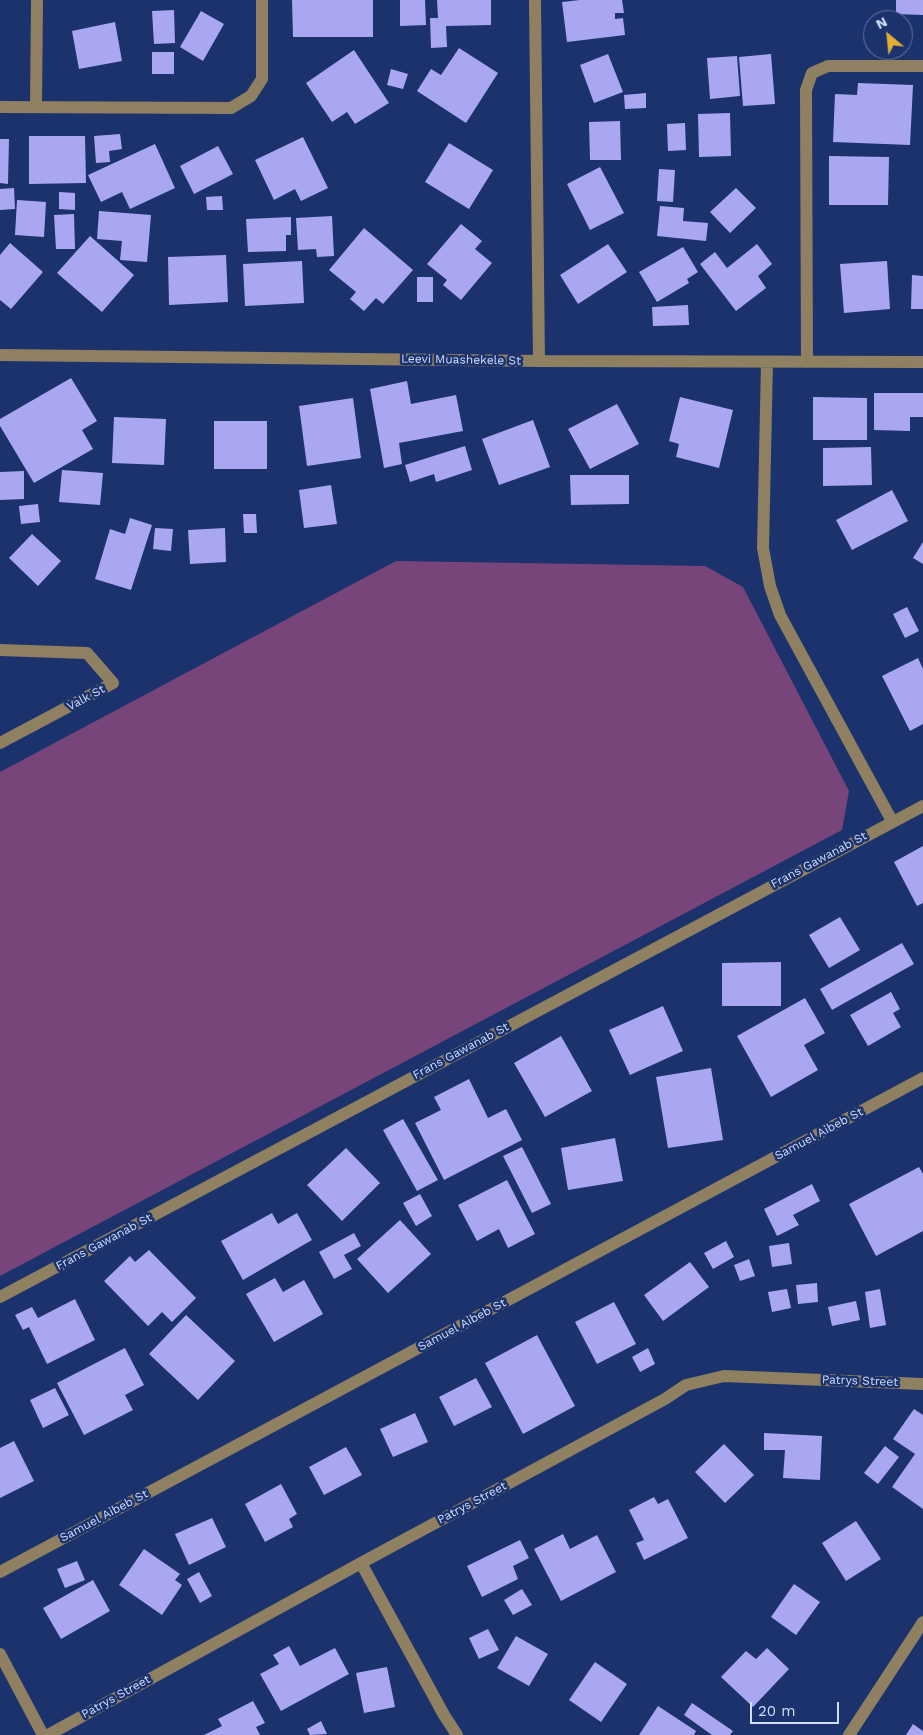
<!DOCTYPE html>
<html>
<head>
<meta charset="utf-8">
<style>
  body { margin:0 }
  #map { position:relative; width:923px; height:1735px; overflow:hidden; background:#1c326d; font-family:"Work Sans",sans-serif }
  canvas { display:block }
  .north { position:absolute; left:863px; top:10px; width:50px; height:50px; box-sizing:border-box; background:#1c326d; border:1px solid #6477a6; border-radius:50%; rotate:332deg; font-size:14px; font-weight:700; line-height:20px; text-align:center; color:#d1defc }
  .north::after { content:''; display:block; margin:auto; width:18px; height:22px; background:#e1af34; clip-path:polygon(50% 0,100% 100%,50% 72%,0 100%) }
  .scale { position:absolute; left:750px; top:1702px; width:89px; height:22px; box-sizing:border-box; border:2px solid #d1defc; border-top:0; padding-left:6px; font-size:15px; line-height:18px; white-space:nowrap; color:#d1defc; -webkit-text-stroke:4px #1c326d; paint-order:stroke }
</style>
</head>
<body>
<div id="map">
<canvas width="923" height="1735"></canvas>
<div class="north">N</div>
<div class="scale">20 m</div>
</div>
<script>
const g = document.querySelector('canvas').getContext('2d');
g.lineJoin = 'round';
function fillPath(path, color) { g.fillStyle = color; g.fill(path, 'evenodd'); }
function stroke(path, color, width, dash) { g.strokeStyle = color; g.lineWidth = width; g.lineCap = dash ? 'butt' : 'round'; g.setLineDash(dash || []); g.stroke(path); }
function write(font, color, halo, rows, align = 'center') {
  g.font = font + ' "Work Sans",sans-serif'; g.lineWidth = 5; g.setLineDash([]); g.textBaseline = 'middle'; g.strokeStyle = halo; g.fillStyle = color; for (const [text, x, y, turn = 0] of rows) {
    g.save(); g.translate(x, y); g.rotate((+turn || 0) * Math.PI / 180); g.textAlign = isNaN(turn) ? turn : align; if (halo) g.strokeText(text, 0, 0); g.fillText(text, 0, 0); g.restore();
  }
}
const green = new Path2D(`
  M396,561l309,5 38,21 106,204 -7,39 -842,446v-504z`);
const building = new Path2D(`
  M292,0h81v37h-80z
  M400,0h25l1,25 -26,1z
  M437,0h54v25l-45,1 1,21 -16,1 -1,-30h8z
  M580,0h42l2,13h-9v6l8,-1 2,17 -58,7 -5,-40z
  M896,0h27v15l-27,-1z
  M174,10l1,33 -21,1 -2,-33z
  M201,11l23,13 -21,37 -23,-14z
  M115,22l7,39 -43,8 -7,-38z
  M459,48l39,25 -32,50 -49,-32 14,-22 10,6z
  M354,50l35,53 -34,21 -8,-12 -15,10 -26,-39z
  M152,52h22v22h-22z
  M608,54l15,38 -29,11 -14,-38z
  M771,54l4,50 -32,2 -4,-49z
  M737,56l3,40 -30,3 -3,-41z
  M391,69l17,5 -5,15 -16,-4z
  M858,83l55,2 -3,60 -77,-3 2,-48 22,1z
  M646,93v15l-21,1 -1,-14z
  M730,113l1,43 -32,1 -1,-43z
  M620,121l1,39h-31l-1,-38z
  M685,123l1,27 -18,1 -1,-27z
  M120,134l2,15 -13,2 1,11 -14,1 -2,-27z
  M29,136h56l1,47 -57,1z
  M303,137l25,51 -27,13 -6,-12 -21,11 -19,-40z
  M0,139h9l-1,45 -8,-1z
  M449,143l44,27 -24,39 -44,-27z
  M155,144l20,44 -45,21 -8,-17 -21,10 -13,-27z
  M218,146l15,28 -39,20 -14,-28z
  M829,156l60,1 -1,48h-59z
  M600,167l24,46 -34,17 -23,-46z
  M659,169l16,1 -2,32 -16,-1z
  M14,188l1,21 -15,1v-21z
  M736,188l20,20 -26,25 -20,-21z
  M59,192l16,1v17l-16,-1z
  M222,196l1,14h-16l-1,-13z
  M17,200l29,2 -2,35 -29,-2z
  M660,206l24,2 -1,13 25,2 -2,18 -49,-5z
  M99,211l52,4 -4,47 -27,-2 2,-19 -25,-2z
  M74,214l1,35h-19l-2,-34z
  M332,216l2,40 -17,1 -1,-8 -18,1 -2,-32z
  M291,217v18h-5v16l-38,1 -2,-33z
  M461,224l21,17 -7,8 17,14 -31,37 -18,-15 4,-5 -20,-16z
  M364,228l49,42 -30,34 -7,-6 -12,13 -14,-12 6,-7 -27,-22z
  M90,236l44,39 -32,37 -45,-39z
  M10,243l33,29 -32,37 -11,-9v-45z
  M608,244l19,28 -49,32 -18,-29z
  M757,244l15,20 -14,12 8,12 -30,23 -36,-47 15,-12 12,16z
  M683,247l15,25 -11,7 2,4 -32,19 -18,-30z
  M226,255l2,47 -59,3 -1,-48z
  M302,261l2,42 -59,3 -2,-42z
  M887,261l3,48 -46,4 -4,-49z
  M912,275l11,1v33h-12z
  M417,277h16v25h-16z
  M688,305l1,20 -36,1 -1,-19z
  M71,378l26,43 -15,9 11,19 -59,34 -34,-57v-7z
  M407,381l4,23 45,-9 7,36 -64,12 3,21 -18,4 -14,-79z
  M874,393h49v24h-13v14l-36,-1z
  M680,397l53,13 -14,58 -43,-11 3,-13 -10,-3z
  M813,397l54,1v42h-54z
  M353,398l8,60 -54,8 -8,-60z
  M617,404l22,40 -49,25 -22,-40z
  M114,417l52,2 -2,46 -52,-2z
  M533,420l17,47 -51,18 -17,-46z
  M214,421h53v48h-53z
  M465,446l7,24 -36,12 -2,-8 -24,8 -5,-17z
  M871,447l1,38 -49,1v-38z
  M62,470l41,3 -3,32 -41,-3z
  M24,471v28l-24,1v-28z
  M570,475h59v29l-58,1z
  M331,485l6,39 -33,4 -5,-38z
  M892,490l16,31 -56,29 -16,-30z
  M38,504l2,18 -19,2 -2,-18z
  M243,514h13l1,19h-13z
  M130,518l22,7 -21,65 -36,-11 15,-50 15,5z
  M155,528l18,1 -2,22 -18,-2z
  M225,528l1,34 -36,2 -2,-34z
  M32,534l29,27 -23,25 -29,-28z
  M923,542v22l-10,-6z
  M907,607l12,24 -14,7 -12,-24z
  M918,658l5,11v55l-13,7 -28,-55z
  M923,846v57l-6,3 -23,-44z
  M840,917l20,33 -31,18 -20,-33z
  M902,943l12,21 -82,46 -12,-21z
  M781,962v44h-59v-43z
  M891,992l9,17 -7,4 8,14 -33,19 -18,-31z
  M805,998l20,35 -21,12 14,25 -47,27 -34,-61z
  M663,1006l20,45 -53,24 -21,-45z
  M561,1036l31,55 -47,26 -31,-54z
  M711,1068l12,72 -55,8 -12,-71z
  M469,1079l19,39 18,-9 16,31 -78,40 -29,-57 26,-13 -7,-13z
  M403,1119l35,61 -21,11 -34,-61z
  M615,1138l8,43 -55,9 -7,-42z
  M522,1147l29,57 -19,9 -29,-57z
  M346,1148l34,35 -38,38 -35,-36z
  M919,1167l4,7v57l-47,25 -27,-52z
  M507,1180l28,54 -27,14 -9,-19 -22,12 -19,-36z
  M812,1184l8,17 -27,14 6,10 -22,11 -13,-27z
  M420,1194l12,22 -16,10 -13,-23z
  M272,1213l6,11 19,-11 15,27 -69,40 -22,-39z
  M400,1220l31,34 -43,39 -31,-34z
  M354,1233l7,13 -17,9 8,14 -18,10 -15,-27z
  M726,1241l8,16 -21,12 -9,-16z
  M789,1243l3,21 -20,3 -3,-21z
  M149,1250l47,48 -24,24 -10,-10 -14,14 -44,-45 26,-25 5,6z
  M749,1259l6,17 -15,5 -6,-16z
  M690,1262l19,25 -46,34 -19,-26z
  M275,1278l8,14 21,-12 19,34 -49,28 -28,-48z
  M817,1283l1,19 -20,2 -2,-19z
  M787,1289l4,19 -19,4 -4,-20z
  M880,1289l6,36 -16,3 -5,-36z
  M75,1299l20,41 -48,24 -18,-37 -6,3 -8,-15 17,-8 6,11z
  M856,1301l4,19 -28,6 -4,-19z
  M614,1302l22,42 -39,20 -22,-42z
  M186,1315l49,46 -37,39 -49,-46z
  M537,1335l38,71 -52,28 -38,-71z
  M125,1348l19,37 -19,10 8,15 -49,25 -27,-52z
  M648,1348l7,16 -15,8 -8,-15z
  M476,1378l16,29 -38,19 -15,-29z
  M55,1388l14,27 -26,13 -13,-28z
  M914,1409l9,6v94l-31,-22 23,-33 -22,-15z
  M415,1413l13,29 -35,15 -13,-28z
  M764,1433l58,3 -2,44 -37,-2 2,-28h-21z
  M14,1441l20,40 -34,17v-50z
  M724,1444l30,31 -29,28 -30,-31z
  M885,1446l14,11 -21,27 -14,-11z
  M346,1447l16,28 -38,20 -15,-28z
  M281,1484l16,30 -8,5 4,8 -28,15 -20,-38z
  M654,1497l4,7 10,-5 20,39 -44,22 -8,-17 8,-3 -15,-30z
  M212,1518l14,29 -37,18 -14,-31z
  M856,1521l25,38 -35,22 -24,-38z
  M563,1534l7,15 27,-14 19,37 -55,29 -27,-52z
  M520,1540l9,18 -16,8 5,13 -36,18 -15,-31z
  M144,1549l36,25 -5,6 7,5 -20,30 -43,-30z
  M77,1561l8,19 -20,8 -8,-19z
  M199,1572l13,24 -12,7 -13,-24z
  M93,1580l17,31 -49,28 -18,-31z
  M794,1584l26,18 -24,33 -25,-18z
  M522,1589l10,16 -19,10 -9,-15z
  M488,1629l11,21 -20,9 -10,-21z
  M516,1636l32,18 -19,32 -32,-18z
  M289,1646l11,20 35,-18 14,26 -68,37 -21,-37 19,-10 -6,-9z
  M767,1648l22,21 -36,38 -32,-30 25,-26 10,8z
  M595,1662l32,22 -26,38 -32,-22z
  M387,1667l8,40 -31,6 -8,-40z
  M253,1701l12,22 -9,4 4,8h-56l18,-9 -4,-7z
  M692,1703l41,28 -3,4h-18l-28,-20z
  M658,1706l38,25 -2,4h-55z
  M321,1721l6,13 -17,1 -3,-6z
  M913,1724l10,7v4h-17z`);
const minor = new Path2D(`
  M535,0l4,361
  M0,107l231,1 20,-12 11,-17v-79
  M36,107l1,-107
  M0,355l539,6 384,1
  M767,362l-4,186 7,38 10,29 112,206
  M807,362l-1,-272 6,-17 16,-7h95
  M0,650l87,3 26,30 -113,60
  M0,1297l923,-491
  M361,1563l83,152 13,20
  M0,1572l923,-494
  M0,1654l43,81
  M48,1735l313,-172 304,-164 21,-14 38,-9 199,8
  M849,1735l74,-113`);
const streetNames = [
  ["Leevi Muashekele St",461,360,1],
  ["Valk St",86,698,-28],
  ["Frans Gawanab St",819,860,-28],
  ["Frans Gawanab St",461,1051,-28],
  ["Samuel Aibeb St",819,1134,-28],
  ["Frans Gawanab St",104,1242,-28],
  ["Samuel Aibeb St",462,1325,-28],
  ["Patrys Street",860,1381,2],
  ["Patrys Street",472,1503,-28],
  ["Samuel Aibeb St",104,1516,-28],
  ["Patrys Street",116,1697,-29]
];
fillPath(green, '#774579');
fillPath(building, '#aaa7f2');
stroke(minor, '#8e8061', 12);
write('12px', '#d1defc', '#1c326d', streetNames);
</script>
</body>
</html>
